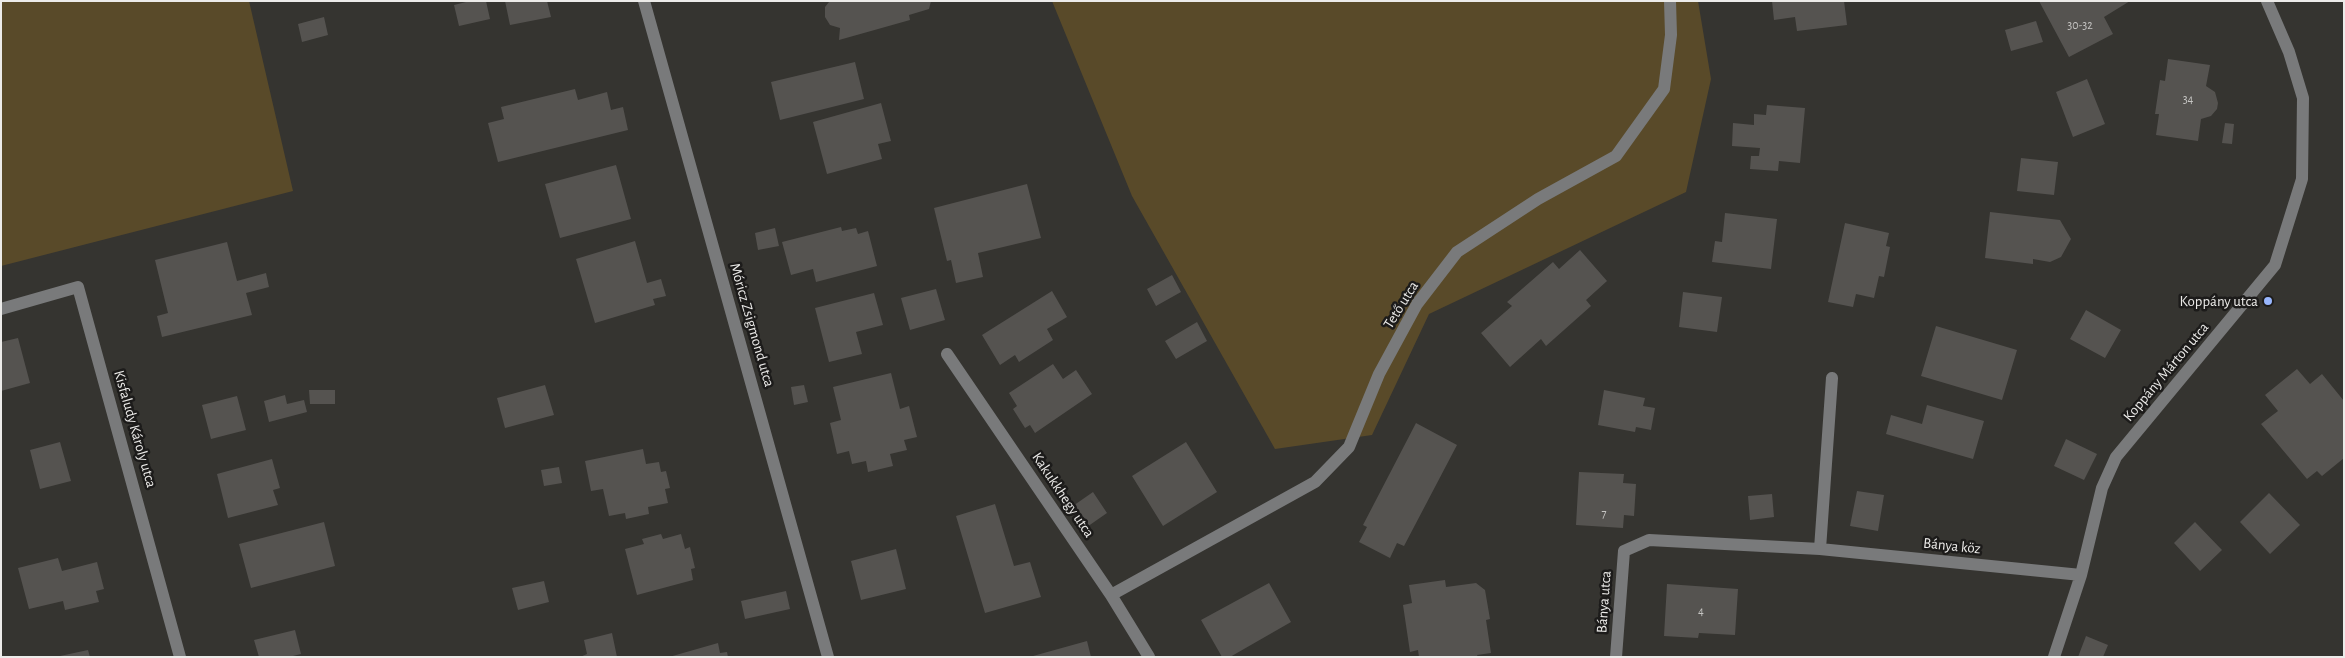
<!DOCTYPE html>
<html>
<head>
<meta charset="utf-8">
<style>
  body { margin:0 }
  #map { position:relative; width:2345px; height:658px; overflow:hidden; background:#353430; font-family:"Alegreya Sans",sans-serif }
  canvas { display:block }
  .frame { position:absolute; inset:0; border:2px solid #ecebe9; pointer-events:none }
</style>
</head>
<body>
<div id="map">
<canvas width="2345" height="658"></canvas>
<div class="frame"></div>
</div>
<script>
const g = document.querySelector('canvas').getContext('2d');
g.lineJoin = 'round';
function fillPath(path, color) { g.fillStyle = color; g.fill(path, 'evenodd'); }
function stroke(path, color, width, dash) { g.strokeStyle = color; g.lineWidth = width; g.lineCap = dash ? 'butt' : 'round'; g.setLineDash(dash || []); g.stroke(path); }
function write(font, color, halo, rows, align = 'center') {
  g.font = font + ' "Alegreya Sans",sans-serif'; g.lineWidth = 5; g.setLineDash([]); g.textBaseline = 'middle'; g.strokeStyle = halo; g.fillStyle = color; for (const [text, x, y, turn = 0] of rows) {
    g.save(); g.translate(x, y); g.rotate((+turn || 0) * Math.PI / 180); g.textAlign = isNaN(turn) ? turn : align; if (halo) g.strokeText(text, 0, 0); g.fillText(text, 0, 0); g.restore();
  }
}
const green = new Path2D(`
  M1,1h248l44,190 -292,75z
  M1052,1h646l13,78 -25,113 -257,122 -57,121 -97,14 -143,-253z`);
const building = new Path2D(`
  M470,1h16l4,18 -31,7 -5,-21z
  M505,1h42l4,16 -41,8z
  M1772,1h72l3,24 -50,6 -2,-14 -21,3z
  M2039,1h91l-26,16 9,17 -44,23z
  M829,2v-1h102l-2,8 -20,6 1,5 -71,20 1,-12 -10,-3 -5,-8v-10z
  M324,17l4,18 -26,7 -4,-18z
  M2036,21l7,21 -32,9 -6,-21z
  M2168,59l42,6 -4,21 9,6 3,11 -1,6 -6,7 -10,3 -3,22 -42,-6 3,-21h-4l5,-34 5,1z
  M855,62l9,37 -84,21 -9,-38z
  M2087,79l18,45 -32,13 -17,-45z
  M575,89l3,11 29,-8 4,18 12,-3 5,23 -130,32 -10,-39 16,-4 -3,-12z
  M881,103l10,38 -13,3 4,15 -55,15 -14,-52z
  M1767,105l38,3 -5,55 -21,-2 -1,10 -28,-2 1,-13h8l1,-8 -28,-2 1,-23 21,2v-11l12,1z
  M2225,123l9,1 -2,20 -10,-1z
  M2021,158l37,4 -4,33 -37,-4z
  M616,165l15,54 -71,19 -15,-54z
  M1027,184l14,54 -63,15 5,24 -27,6 -5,-23 -4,1 -13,-53z
  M1990,212l70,8 11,19 -10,18 -11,5 -17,-3v5l-48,-6z
  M1725,213l52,6 -6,50 -59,-7 3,-21 7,1z
  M1845,223l44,10 -3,13 4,1 -6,30 -5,-1 -5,22 -18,-4 -3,13 -25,-5z
  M841,227l1,4 14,-3 2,6 10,-3 9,35 -61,16 -3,-13 -22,6 -9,-33z
  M775,228l4,18 -21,4 -3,-17z
  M635,241l12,42 14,-4 5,17 -13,3 2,6 -60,18 -19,-64z
  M227,242l10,39 29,-8 3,14 -23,6 6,22 -90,22 -5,-21 11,-3 -13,-53z
  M1580,250l27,31 -21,19 5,6 -45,40 -5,-7 -31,28 -29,-34 31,-27 -5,-4 46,-40 6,7z
  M1172,275l9,17 -25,14 -9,-17z
  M936,289l9,31 -35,10 -9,-32z
  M1052,291l15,26 -20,12 6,11 -34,22 -4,-7 -15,10 -18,-30z
  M1683,292l39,5 -5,35 -38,-5z
  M874,293l9,32 -27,7 6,22 -33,8 -14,-54z
  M2086,310l35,20 -16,28 -35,-19z
  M1197,322l10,19 -31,18 -11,-18z
  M1936,326l81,24 -15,50 -81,-24z
  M18,338l12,45 -29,8v-49z
  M1053,364l10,15 13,-9 16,24 -57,39 -5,-8 -5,3 -12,-19 4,-3 -8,-13z
  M2297,369l13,15 12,-10 22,27v57l-22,18 -5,-5 -10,8 -46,-55 17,-13 -13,-16z
  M891,373l9,36 9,-3 8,31 -13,3 3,10 -17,4 3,12 -25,6 -2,-11 -14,3 -3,-13 -12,3 -7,-31 11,-3 -8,-33z
  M545,385l9,30 -49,13 -8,-30z
  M804,385l4,17 -14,3 -3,-18z
  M309,390h26v14h-25z
  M1604,390l41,8 -2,8 12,2 -4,22 -15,-3 -1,5 -37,-7z
  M285,395l2,9 17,-4 3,12 -38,10 -5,-21z
  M237,396l9,34 -35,9 -9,-34z
  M1927,405l57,16 -11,38 -87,-25 5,-19 31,9z
  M1416,423l41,22 -53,101 -7,-3 -7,15 -31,-16 8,-15 -4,-2z
  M2066,439l31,15 -13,26 -30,-14z
  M60,442l11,39 -31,8 -10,-39z
  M1186,442l31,50 -54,34 -31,-50z
  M643,449l3,15 13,-2 2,10 5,-1 4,17 -5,1 3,14 -20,4 1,7 -23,5 -1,-6 -16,3 -6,-27 -12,2 -6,-30z
  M272,459l8,29 -7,2 5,15 -50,13 -11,-44z
  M559,467l3,16 -18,3 -3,-16z
  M1579,472l45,2 -1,9 13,1 -2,32 -10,-1 -1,13 -47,-3z
  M1857,491l27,4 -6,36 -28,-5z
  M1093,492l14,21 -23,16 -14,-21z
  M2269,493l31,32 -30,29 -30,-32z
  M1772,494l2,23 -24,3 -2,-24z
  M995,504l19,62 16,-4 11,35 -56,16 -29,-97z
  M324,522l11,44 -84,22 -12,-44z
  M2195,522l27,28 -22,21 -26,-28z
  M661,534l2,5 18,-5 4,15 5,-2 5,21 -4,1 2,11 -56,15 -12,-46 19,-5 -2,-5z
  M896,549l10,40 -45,11 -10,-39z
  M58,558l4,13 35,-9 7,27 -8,2 3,11 -34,8 -2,-9 -34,8 -11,-41z
  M1445,580l1,7 30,-4 9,7 5,29 -4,1 5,33 -14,2 1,2h-59l-1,-7 -8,2 -7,-47 9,-2 -3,-18z
  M544,581l5,21 -31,8 -6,-22z
  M1269,583l22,39 -61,35h-8l-21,-37z
  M1667,584l71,5 -3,46 -36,-2 -1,5 -34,-2z
  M786,591l4,18 -45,10 -4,-18z
  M295,630l6,24 -12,3h-30l-5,-17z
  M612,633l5,24h-37l7,-3 -3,-14z
  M2086,636l22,9 -5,12h-25z
  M1087,641l4,16h-58v-1z
  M718,643l2,10 7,-1 1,5h-59z
  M88,650l2,7h-30v-1z`);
const minor = new Path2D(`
  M644,1l184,656
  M1,309l77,-22 102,370
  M947,354l164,241 38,62
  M1820,549l12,-171
  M1111,595l204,-113 34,-35 30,-73 38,-70 40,-52 81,-53 78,-43 48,-67 7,-54 -1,-34
  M1616,657l8,-106 25,-11 171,9 261,26
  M2054,657l27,-82 21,-87 14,-31 159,-192 27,-86 1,-81 -14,-46 -22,-51`);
const markers = [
  [2268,301,5,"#98b6fd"]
];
const numberNames = [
  ["30-32",2080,25],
  ["34",2188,99],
  ["7",1604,513],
  ["4",1701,611]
];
const poiNames = [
  ["Koppány utca",2258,301]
];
const streetNames = [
  ["Tető utca",1401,305,-58],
  ["Móricz Zsigmond utca",752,325,74],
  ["Koppány Márton utca",2166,372,-50],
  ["Kisfaludy Károly utca",135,429,74],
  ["Kakukkhegy utca",1063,495,56],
  ["Bánya köz",1952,546,6],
  ["Bánya utca",1604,602,-86]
];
fillPath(green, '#594a29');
fillPath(building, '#555350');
stroke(minor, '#797a7b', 12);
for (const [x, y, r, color] of markers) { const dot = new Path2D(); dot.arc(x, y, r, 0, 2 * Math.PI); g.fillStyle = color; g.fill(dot); stroke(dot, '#1c1b1a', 2); }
write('12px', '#c6c5c3', null, numberNames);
write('15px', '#ecebe9', '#1c1b1a', poiNames, 'right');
write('15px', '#ecebe9', '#1c1b1a', streetNames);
</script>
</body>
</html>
